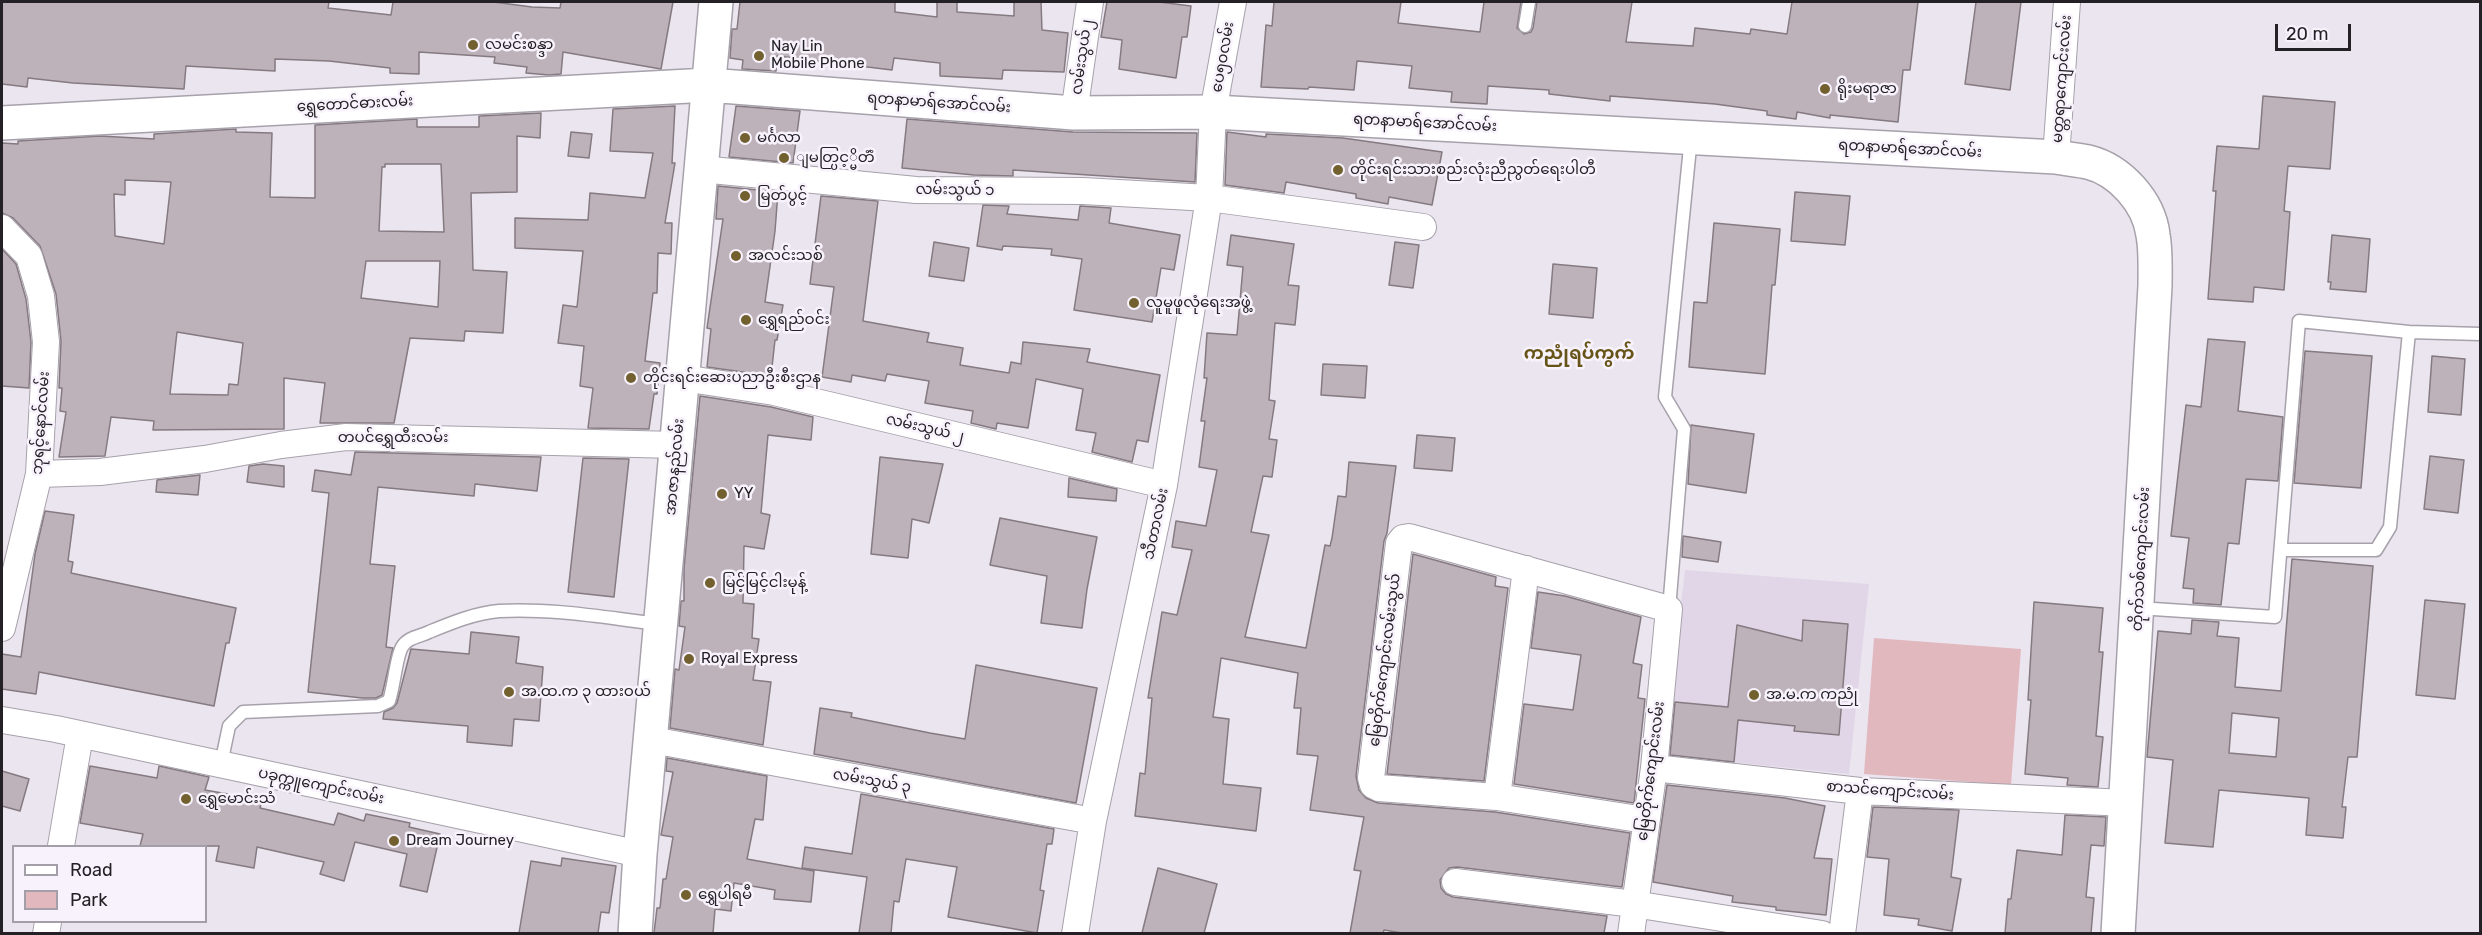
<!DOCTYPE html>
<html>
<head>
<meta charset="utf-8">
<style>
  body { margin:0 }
  #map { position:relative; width:2482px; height:935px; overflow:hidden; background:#ebe5ef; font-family:Rubik,sans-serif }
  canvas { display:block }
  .frame { position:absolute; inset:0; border:3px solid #232125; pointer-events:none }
  .legend { position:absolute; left:12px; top:845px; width:195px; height:78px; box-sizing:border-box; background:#f8f2fd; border:2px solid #a39ea7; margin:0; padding:8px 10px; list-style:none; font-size:18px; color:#232125 }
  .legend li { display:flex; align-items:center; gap:12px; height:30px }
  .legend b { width:30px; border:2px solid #a39ea7 }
  .scale { position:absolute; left:2275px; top:24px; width:76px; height:27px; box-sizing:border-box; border:3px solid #232125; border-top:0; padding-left:8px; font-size:18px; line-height:21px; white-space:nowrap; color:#232125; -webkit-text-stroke:4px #f8f2fd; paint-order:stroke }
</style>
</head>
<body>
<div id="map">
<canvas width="2482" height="935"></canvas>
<div class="frame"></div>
<ul class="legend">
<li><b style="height:8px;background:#fff"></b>Road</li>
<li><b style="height:16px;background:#e2b8bf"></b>Park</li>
</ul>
<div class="scale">20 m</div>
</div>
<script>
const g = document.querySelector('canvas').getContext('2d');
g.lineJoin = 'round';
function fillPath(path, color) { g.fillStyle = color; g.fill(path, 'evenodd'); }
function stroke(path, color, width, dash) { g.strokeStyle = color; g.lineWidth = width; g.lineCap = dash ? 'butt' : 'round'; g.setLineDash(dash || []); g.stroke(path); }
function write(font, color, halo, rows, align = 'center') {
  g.font = font + ' Rubik,"Noto Sans Myanmar",sans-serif'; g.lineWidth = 5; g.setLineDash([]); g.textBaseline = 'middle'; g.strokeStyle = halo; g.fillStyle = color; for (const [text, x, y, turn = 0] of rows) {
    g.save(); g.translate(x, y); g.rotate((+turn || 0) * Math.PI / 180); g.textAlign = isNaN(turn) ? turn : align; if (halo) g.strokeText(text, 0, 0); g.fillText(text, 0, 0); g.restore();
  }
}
const built = new Path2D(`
  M1685,570l184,14 -20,190 -186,-19z`);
const green = new Path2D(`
  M1874,638l147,11 -10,136 -147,-11z`);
const building = new Path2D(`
  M2,2h327l-1,6 63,7 2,-13h101l38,5 28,1 1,-6h112l-12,67 -98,-17 -2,22 -12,1 -23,-2 1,-6 -33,-4 1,-6 -76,-5v22l-29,-1v-5l-61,-7 -54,-2v12l-89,-5 -2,23 -111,-6 -45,-5 -1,9 -25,-3z
  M740,2h155v10l42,5v-15h20v10l57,4v-14h27l1,28 26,3 -4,39 -61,-2 -1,9 -62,-3v-13l-46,-5 -2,12 -115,-14 -1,15 -34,-2 1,-9 -13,-2 2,-29h5z
  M1107,2h52l32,4 -4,31h-5l-6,41 -57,-9 3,-29 -21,-3z
  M1274,2h127l-3,21 82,9 4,-30h37l-4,26 7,6 7,-2 2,-4 4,-26h95l-6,40 67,4 2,-18 55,6 1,-5 36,5 5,-32h126l-8,68h-7l-5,52 -68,-7v3l-33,-6 -1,7 -29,-4v-4l-52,-7 -105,-8v5l-61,-7v-4l-61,-4 -1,18 -36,-2 1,-10 -43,-4 3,-22 -55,-5 -3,29 -45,-3 -1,2 -47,-2 5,-62 6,1z
  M1976,2h45l-11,88 -45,-6z
  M2263,96l72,6 -5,67 -42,-3 -4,45 6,1 -6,78 -30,-3 -1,15 -45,-3 8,-108h-3l4,-45 42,3z
  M675,106l-3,57h3l-10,60h7l-1,31 -13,-1 -1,40h-4l-8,68 15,2 -3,31h-3l-5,35 -61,-1 5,-40 -13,-2 4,-40 -26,-3 5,-38 14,2 6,-56 -68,-3v-30l73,2 2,-27 55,5 8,-45 -43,-2 3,-42z
  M736,106l64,5 -7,52 -64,-6z
  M541,113l-1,25 -23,-2v56l-46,1 2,77 34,2 -4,61 -38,-2 -1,10 -54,-3 -16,85h-74l5,-40 -41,-5v51l-131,1 1,-9 -43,-4 -6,39 -46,1 7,-45 -6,-1 2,-23h-3l2,-47 -5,-47 -16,-48 -27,-28 -11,-5v-70l16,1v-3l82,-5 54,3v-5l82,-5v3l36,1 -2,64 45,1v-73l102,-6v8h62v-11zM385,164h56l3,68 -65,-1 3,-64h3zM125,180l46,2 -7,62 -49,-8 -1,-42 11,1zM366,261h74l-2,46 -77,-9zM177,332l66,11 -5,42 -9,-1 -1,11 -58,-1z
  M907,119l166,13 124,1 -2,49 -182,-12v6l-39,-1 -72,-7z
  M571,132l21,2 -3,24 -21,-2z
  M1227,132l39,5v-3l77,4 99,14 -10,53 -43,-8 -1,7 -32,-6v-4l-70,-12 -2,11 -59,-8z
  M718,186l60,6 -3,39 -10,71 18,3 -6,35h-2l-4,36 -64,-9 4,-38 -4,-1 16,-109h-7z
  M1795,192l55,4 -5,49 -54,-4z
  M821,196l57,5 -15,120 66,12 -2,9 36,6 -3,17 49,8 2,-11 10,2 2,-22 67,7 -3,13 73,13 -12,67 -11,-2 -5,22 -40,-10 4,-19 -20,-3 7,-41 -47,-10 -8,49 -31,-5 -1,6 -25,-6 2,-12 -48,-8 4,-22 -42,-7 -2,7 -33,-6 -1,7 -29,-5 12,-90 -24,-3z
  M983,205l26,1 -2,8 71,6 2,-14 31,2 -2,15 71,12 -6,35 -13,-2 -9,54 -78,-12 8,-51 -31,-4 1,-6 -49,-3 -1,4 -25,-4z
  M1714,223l66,6 -5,56h-3l-7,89 -76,-7 5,-65 13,1z
  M1231,235l63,9 -6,41 11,1 -4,39 -20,-2 -6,77 6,1 -6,38 8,1 -5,37 -9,-1 -12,56 18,3 -24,102 61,11 19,-103 5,1 2,-8 6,-42 8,1 3,-35 47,4 -9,67 -3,8 -28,235 3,14 7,8 12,5 117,9 135,21 -8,54 -165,-20 -8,1 -9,12 1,8 5,6 7,3 154,19 -3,17h-202l-18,-3 -1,3h-33l11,-62 -7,-1 10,-53 -54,-7 8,-54 -21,-2 4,-46h-7l4,-35 -77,-15 -8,59 16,2 -6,65 38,4 -5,43 -121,-15 5,-43 5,1 7,-76h-4l14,-86 15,3 15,-65 -20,-3 4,-26 30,5 11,-56 -18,-3 6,-46h-4l6,-43h-3l3,-45 30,2 6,-68 -16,-2z
  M2332,235l38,4 -4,53 -36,-3 1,-7h-3z
  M934,242l35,6 -5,33 -35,-5z
  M1395,242l24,3 -6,43 -24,-3z
  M2,249l14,15 10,35 5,43 -2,46 -27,-2z
  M1553,264l44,4 -4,50 -44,-4z
  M2208,339l37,3 -7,69 45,6 -5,64 -32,-2 -7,65 -11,-1 -7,62 -28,-2 1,-14 -11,-1 6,-50 -18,-2 15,-131 15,2z
  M2305,351l67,5 -11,132 -67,-5z
  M2432,356l33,3 -4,56 -33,-3z
  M1323,364l44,2 -2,32 -44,-3z
  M700,396l71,11 42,10 -2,23 -43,-5 -7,78 9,2 -6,34 -20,-3 -1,57 11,1 -2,34 7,1 -6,41 18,2 -8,63 -93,-17 5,-59 4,1 6,-43 -6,-1 2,-25h3v-33z
  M1691,425l63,9 -8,59 -58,-9z
  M1417,435l38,3 -3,33 -38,-3z
  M355,452l186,5 -4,34 -62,-7 -1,12 -96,-9 -8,77 25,2 -9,81 7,1 -11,47 -6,3h-14l-54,-6 21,-199 -17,-2 3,-21 36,5z
  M2430,456l34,4 -6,53 -34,-4z
  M880,457l63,7 -14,59 -17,-4 -4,39 -37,-4z
  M583,458l46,1 -15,138 -46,-5z
  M263,464l21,2v21l-37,-5 2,-16z
  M200,475l-2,20 -42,-3 1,-12z
  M1069,478l48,11 -1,12 -48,-4z
  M45,511l29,4 -6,46 5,1 -2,11 165,35 -7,35h-3l-12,63 -175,-34 -3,22 -34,-5v-35l19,3 14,-103z
  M1000,518l97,19 -10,52 -5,39 -41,-5 6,-47 -57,-11z
  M1683,536l38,6 -3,20 -36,-5z
  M1413,554l83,23 -1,9 13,2 -24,193 -97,-7z
  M2292,559l81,7 -16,191h-9l-6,50h4l-3,31 -37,-3 3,-37 -90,-8 -6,57 -48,-4 8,-83 -26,-3 11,-126 33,3 1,-14 27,2 -2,14 22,2 -4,49 46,4zM2232,713l47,5 -3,39 -47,-4z
  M1538,592l27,4 76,21 -8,46 9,2 -4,33 7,1 -11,104 -120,-19 10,-80 49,6 8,-55 -50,-7z
  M2425,600l40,4 -10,95 -39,-4z
  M2034,602l69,6 -4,44h4l-7,84 7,1 -5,50 -31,-2 1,-7 -43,-4 6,-74h-3z
  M1803,620l45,4 -9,111 -45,-4 1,-5 -57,-6 -4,42 -64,-7 5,-53 53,5 9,-82 65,16z
  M471,632l48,5 -3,26 27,4 -4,54 -25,-2 -2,27 -45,-4 1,-16 -85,-7 1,-7 9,-4 4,-5 14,-54 58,5z
  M976,665l121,23 -21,115 -262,-49 6,-46 32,5 -1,4 79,16 35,6z
  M667,758l100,18 -4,44 -8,-1 -8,40 67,12 -3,31 -37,-3 1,-9 -41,-7 -3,28 -16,-2 -2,24h-59l3,-25h3l3,-29h3l7,-42 -12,-2 12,-63 -7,-1z
  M90,766l67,12 2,-12 50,11 -4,13 57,10 -2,8 74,17 4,-12 26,8 2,-7 44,9 -1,4 31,7 -13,58 -27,-6 7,-32 -52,-12 -11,39 -24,-7 4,-12 -67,-15 -3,21 -38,-7 3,-15h-79l3,-12 -63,-11z
  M2,771l27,8 -9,32 -18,-5z
  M1667,785l118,13 40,8 -11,52 18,1 -6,56 -50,-5v-3l-44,-5 1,-6 -80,-14z
  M861,794l193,35 -2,15h-5l-7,46 4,1 -7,42 -89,-16 9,-50 -51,-8 -7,43 -5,-1 -3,32h-32l8,-56 -65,-9 3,-21 47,7z
  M1873,807l86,3 -8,67 10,2 -9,52 -34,-6 1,-6 -35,-4 5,-56 -22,-2z
  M2065,815l41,2 -2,29 -13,-1 -5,52 8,1 -3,35h-86l3,-34h3l6,-49 45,5z
  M562,858l54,8 -7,47 -8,-1 -3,21h-79l12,-72 30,5z
  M1158,868l59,16 -13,49h-62z`);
const lane = new Path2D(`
  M1525,26l4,-24
  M2281,550h95l14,-23 19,-195
  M2138,608l137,9 24,-296 110,11 71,2
  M1669,609l15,-180 -19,-32 26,-260
  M221,764l8,-38 14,-14 135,-6 11,-5c5,-14 7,-44 13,-54 6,-10 17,-10 27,-15 22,-9 46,-19 70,-21 54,-3 108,7 161,13`);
const street = new Path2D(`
  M1074,113l16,-111
  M2056,157l11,-155
  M701,169l215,21 167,1 126,7 214,29
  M2,228l27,28 12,40 5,46 -7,132 -37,154
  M683,378l91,14 390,93
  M39,474l61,-2 105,-13 76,-14 65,-8 331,8
  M2,720l54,9 584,125
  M652,740l441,81
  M1654,768l206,23 267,12
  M1497,797l29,-228
  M61,846l19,-111
  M1455,882l179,22 188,30
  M46,934l2,-12
  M1075,934l18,-113 71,-336 45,-287 4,-86 20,-110
  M1631,934l23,-166 15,-159 -260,-72 -6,1 -4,5 -28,235 2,7 6,3 118,9 148,23
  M1842,934l18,-143`);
const secondary = new Path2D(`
  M2,123l706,-38 366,28 139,-1 843,45c11,2 22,3 32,5 32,8 61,40 65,73 3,16 2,34 2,51l-37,648
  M635,934l5,-80 76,-852`);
const markers = [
  [473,45,6,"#72602f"],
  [759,56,6,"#72602f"],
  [1825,89,6,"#72602f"],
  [745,138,6,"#72602f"],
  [784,158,6,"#72602f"],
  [1338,170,6,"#72602f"],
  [745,196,6,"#72602f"],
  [736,256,6,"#72602f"],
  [1134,303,6,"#72602f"],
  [746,320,6,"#72602f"],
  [631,378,6,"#72602f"],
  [722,494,6,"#72602f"],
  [710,583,6,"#72602f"],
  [689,659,6,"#72602f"],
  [509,692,6,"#72602f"],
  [1754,695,6,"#72602f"],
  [186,799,6,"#72602f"],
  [394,841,6,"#72602f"],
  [686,895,6,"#72602f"]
];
const poiNames = [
  ["လမင်းစန္ဒာ",485,45],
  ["Nay Lin",771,47],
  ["Mobile Phone",771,64],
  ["ရိုးမရာဇာ",1837,89],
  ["မင်္ဂလာ",757,138],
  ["ျမတ္ပြင့္မိတၱဴ",796,158],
  ["တိုင်းရင်းသားစည်းလုံးညီညွတ်ရေးပါတီ",1350,170],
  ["မြတ်ပွင့်",757,196],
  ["အလင်းသစ်",748,256],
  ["လူမူဖူလုံရေးအဖွဲ့",1146,303],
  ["ရွှေရည်ဝင်း",758,320],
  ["တိုင်းရင်းဆေးပညာဦးစီးဌာန",643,378],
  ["YY",734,494],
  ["မြင့်မြင့်ငါးမုန့်",722,583],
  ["Royal Express",701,659],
  ["အ.ထ.က ၃ ထားဝယ်",521,692],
  ["အ.မ.က ကညုံ",1766,695],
  ["ရွှေမောင်းသံ",198,799],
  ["Dream Journey",406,841],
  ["ရွှေပါရမီ",698,895]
];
const streetNames = [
  ["လမ်းသွယ်၂",1082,57,-82],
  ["ပေ၅၀လမ်း",1223,57,-80],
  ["မတ္တရာကျောင်းလမ်း",2062,79,-86],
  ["ရတနာမာရ်အောင်လမ်း",939,103,4],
  ["ရွှေတောင်ဓားလမ်း",355,104,-3],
  ["ရတနာမာရ်အောင်လမ်း",1425,123,3],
  ["ရတနာမာရ်အောင်လမ်း",1910,149,3],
  ["လမ်းသွယ် ၁",955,190,1],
  ["ဘုရင့်နောင်လမ်း",41,423,-86],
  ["လမ်းသွယ် ၂",925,428,13],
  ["တပင်ရွှေထီးလမ်း",393,438],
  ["အာဇာနည်လမ်း",675,467,-85],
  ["သီတာလမ်း",1156,524,-78],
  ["တိုက်သစ်ကျောင်းလမ်း",2141,559,-87],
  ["မြေတိုက်ကျောင်းလမ်းသွယ်",1385,660,-83],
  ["မြေတိုက်ကျောင်းလမ်း",1651,771,-83],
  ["လမ်းသွယ် ၃",872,781,10],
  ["ပခုက္ကူကျောင်းလမ်း",321,786,12],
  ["စာသင်ကျောင်းလမ်း",1890,791,4]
];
const quarterNames = [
  ["ကညုံရပ်ကွက်",1579,354]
];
fillPath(built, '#e1d6e7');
fillPath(green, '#e2b8bf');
fillPath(building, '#bdb2b9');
stroke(building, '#847a80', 1.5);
stroke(lane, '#a7a1ab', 15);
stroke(street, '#a7a1ab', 28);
stroke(secondary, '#a7a1ab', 36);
stroke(lane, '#fff', 12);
stroke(street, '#fff', 26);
stroke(secondary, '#fff', 33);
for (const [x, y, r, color] of markers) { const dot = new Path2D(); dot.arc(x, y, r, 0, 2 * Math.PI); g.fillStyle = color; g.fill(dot); stroke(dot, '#f8f2fd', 2); }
write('15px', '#232125', '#f8f2fd', poiNames, 'left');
write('15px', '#232125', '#f8f2fd', streetNames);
write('bold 18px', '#675418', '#f8f2fd', quarterNames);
</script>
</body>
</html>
